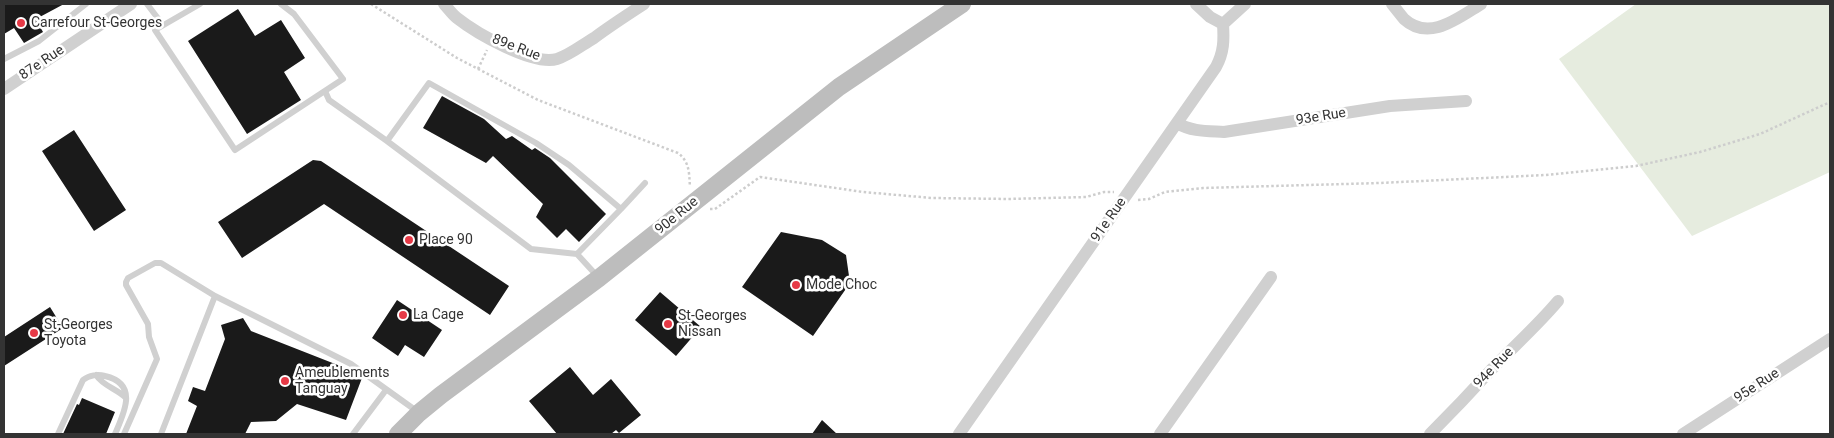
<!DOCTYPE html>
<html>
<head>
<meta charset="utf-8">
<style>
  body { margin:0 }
  #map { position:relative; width:1834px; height:438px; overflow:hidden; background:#fff; font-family:Roboto,sans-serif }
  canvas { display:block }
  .frame { position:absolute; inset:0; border:5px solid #333; pointer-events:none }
</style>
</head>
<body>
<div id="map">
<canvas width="1834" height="438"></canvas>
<div class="frame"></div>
</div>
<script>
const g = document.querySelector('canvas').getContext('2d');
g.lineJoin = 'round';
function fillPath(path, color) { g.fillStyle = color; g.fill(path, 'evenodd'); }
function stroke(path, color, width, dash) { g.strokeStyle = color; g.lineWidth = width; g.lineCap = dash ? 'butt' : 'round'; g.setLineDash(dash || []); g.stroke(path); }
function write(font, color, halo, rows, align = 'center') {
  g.font = font + ' Roboto,sans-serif'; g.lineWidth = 5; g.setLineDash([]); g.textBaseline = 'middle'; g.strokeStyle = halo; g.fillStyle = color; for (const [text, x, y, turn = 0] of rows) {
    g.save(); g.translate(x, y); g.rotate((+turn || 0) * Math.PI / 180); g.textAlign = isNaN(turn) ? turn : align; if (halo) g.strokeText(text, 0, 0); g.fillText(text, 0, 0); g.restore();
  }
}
const green = new Path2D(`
  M1636,4h194v168l-138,64 -133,-177z`);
const building = new Path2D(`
  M4,4h60l-28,15 7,13 -19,11 -10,-15 -10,6z
  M238,9l17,27 26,-16 24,38 -21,14 17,28 -54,34 -59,-93z
  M442,96l42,23 22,20 6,-3 20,14 3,-2 15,10 56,56 -27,28 -13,-13 -9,9 -21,-21 7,-13 -50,-48 -7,7 -63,-35z
  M74,130l52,80 -32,21 -52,-80z
  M313,160l8,1 188,125 -19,29 -166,-111 -82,54 -24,-36z
  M781,232l41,8 24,15 4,28 -37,53 -71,-49z
  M660,292l41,35 -25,29 -41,-36z
  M397,300l45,30 -18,27 -19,-12 -7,11 -26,-18z
  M50,307l13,21 -59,38v-29z
  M243,318l8,13 102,40 9,7 -16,42 -49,-16 -21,17 -25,1 -6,12h-59l11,-28 -9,-5 5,-14 12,4 20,-52 -4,-14z
  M570,367l23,28 18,-16 30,36 -22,18 -3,-3 -5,4h-54l-28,-33z
  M82,398l33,14 -9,22h-43l14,-30 2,1z
  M822,420l15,14h-25z`);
const path = new Path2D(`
  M371,4l86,54 81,42 140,53c12,9 11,21 12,34
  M478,69l9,-19
  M1138,200l11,-1 16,-7 38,-4 177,-5 166,-8 90,-9 64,-14 60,-18 70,-32
  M710,209h5l45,-32 103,15 69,6 76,1 78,-2 18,-5h10`);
const lane = new Path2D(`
  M147,4l16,21
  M200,4l-45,26 80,120 108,-71 -49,-65 -13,-10
  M4,59l35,-18 47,-37
  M325,91l4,9 58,41
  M621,209l24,-26
  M577,254l-46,-5 -144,-108 42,-58 107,60 33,22 52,44 -44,45 21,23
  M96,375c7,11 21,14 30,23
  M58,434l25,-54c6,-5 15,-6 22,-4 34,8 19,37 10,58
  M124,434l33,-75 -8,-22 -1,-13 -22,-39v-3l2,-4 27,-15h6l54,33
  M161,434l54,-138 136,68 67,48
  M353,434l33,-44`);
const street = new Path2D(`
  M444,4c4,4 8,10 13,14 19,15 76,48 100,41 13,-4 25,-14 37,-21 16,-12 33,-23 50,-34
  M1196,4l14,13 13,7
  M1392,4c4,5 8,10 12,15 25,23 54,-1 77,-15
  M4,89l127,-85
  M1177,123c15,9 31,8 47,9l166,-26 76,-5
  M959,434l257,-367c8,-15 8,-27 7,-43l22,-20
  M1160,434l111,-157
  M1430,434c21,-21 41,-42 61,-64 22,-23 46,-44 67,-69
  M1683,434l147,-95`);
const secondary = new Path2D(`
  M398,434l21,-21 22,-18 158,-117 240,-191 123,-83`);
const markers = [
  [21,23,5,"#e63946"],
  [409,240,5,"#e63946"],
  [796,285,5,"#e63946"],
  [403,315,5,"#e63946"],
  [668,324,5,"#e63946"],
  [34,333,5,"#e63946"],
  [285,381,5,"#e63946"]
];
const poiNames = [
  ["Carrefour St-Georges",31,23],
  ["Place 90",419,240],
  ["Mode Choc",806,285],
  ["La Cage",413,315],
  ["St-Georges",678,316],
  ["Nissan",678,332],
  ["St-Georges",44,325],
  ["Toyota",44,341],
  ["Ameublements",295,373],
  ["Tanguay",295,389]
];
const streetNames = [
  ["89e Rue",516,48,21],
  ["87e Rue",42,63,-34],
  ["93e Rue",1321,117,-9],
  ["90e Rue",677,216,-39],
  ["91e Rue",1109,220,-55],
  ["94e Rue",1494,368,-46],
  ["95e Rue",1757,386,-33]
];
fillPath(green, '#e6ecdf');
fillPath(building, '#1a1a1a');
stroke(path, '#cdcdcd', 2.5, [2.5, 2.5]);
stroke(lane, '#d0d0d0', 6);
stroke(street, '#d0d0d0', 12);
stroke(secondary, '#bdbdbd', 18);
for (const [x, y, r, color] of markers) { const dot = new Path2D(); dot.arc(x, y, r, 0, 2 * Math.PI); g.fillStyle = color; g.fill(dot); stroke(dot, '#fff', 2); }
write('14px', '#333', '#fff', poiNames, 'left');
write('14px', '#333', '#fff', streetNames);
</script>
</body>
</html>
